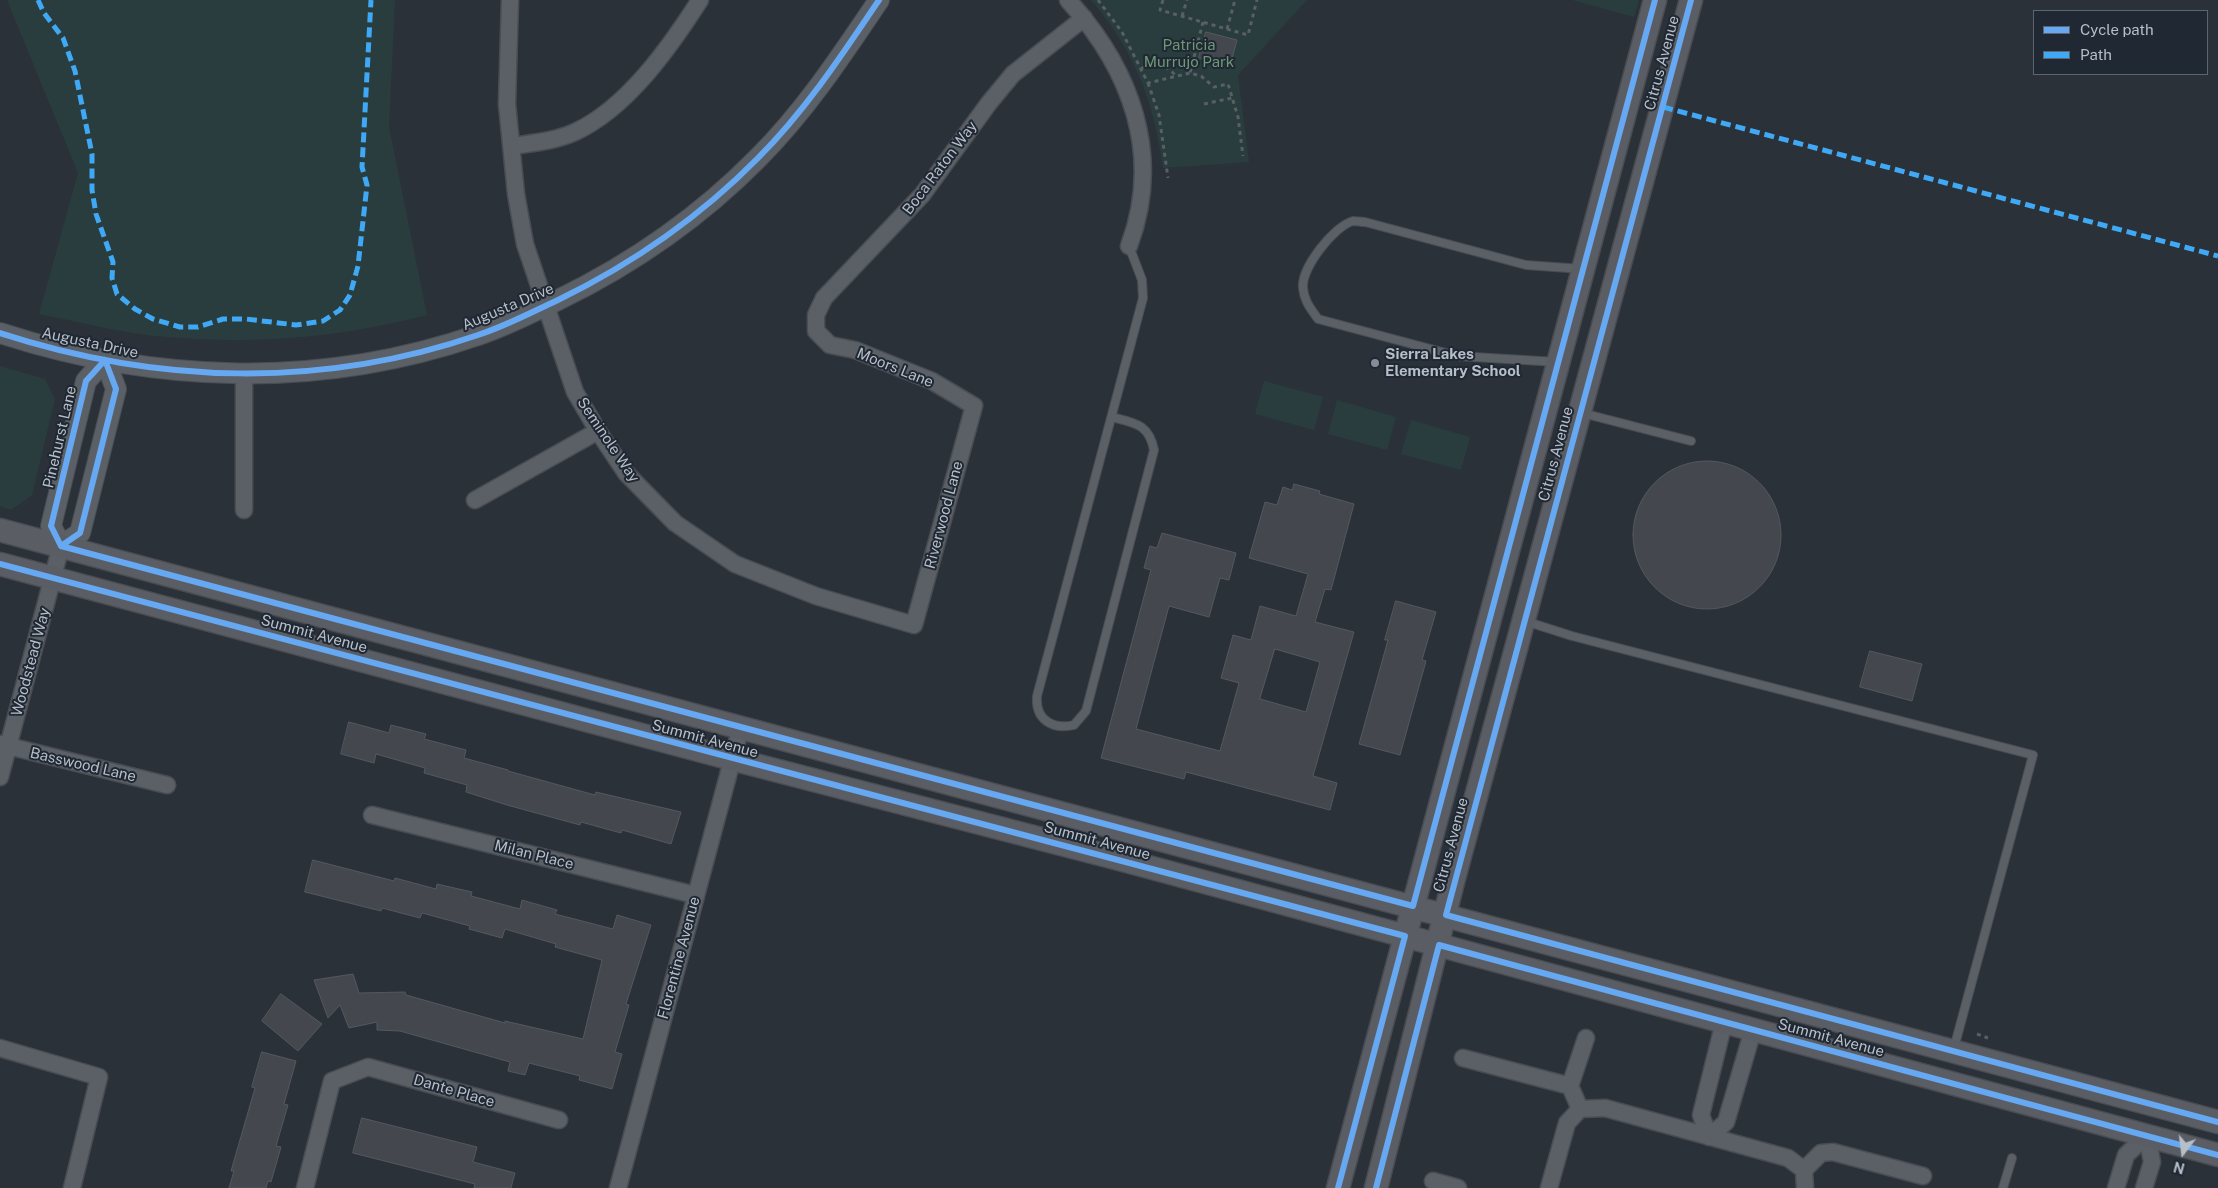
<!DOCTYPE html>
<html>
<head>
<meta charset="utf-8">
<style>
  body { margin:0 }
  #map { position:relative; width:2218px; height:1188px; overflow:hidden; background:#2b3138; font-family:"Public Sans",sans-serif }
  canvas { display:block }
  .legend { position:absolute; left:2033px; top:10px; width:175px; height:65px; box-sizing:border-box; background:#1f2833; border:1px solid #5b646f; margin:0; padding:6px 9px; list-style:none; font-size:15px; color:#b6bec8 }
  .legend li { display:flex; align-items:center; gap:10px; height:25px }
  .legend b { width:25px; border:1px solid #5b646f }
  .north { position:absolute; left:2158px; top:1128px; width:50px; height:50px; -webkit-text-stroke:4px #1f2833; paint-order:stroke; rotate:195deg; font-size:14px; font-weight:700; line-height:20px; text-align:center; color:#b6bec8 }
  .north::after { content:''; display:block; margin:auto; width:18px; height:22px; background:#b6bec8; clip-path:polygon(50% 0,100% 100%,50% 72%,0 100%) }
</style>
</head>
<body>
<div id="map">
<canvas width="2218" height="1188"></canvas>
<ul class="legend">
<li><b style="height:6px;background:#66a8f1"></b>Cycle path</li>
<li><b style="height:6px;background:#3fa9f5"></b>Path</li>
</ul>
<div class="north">N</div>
</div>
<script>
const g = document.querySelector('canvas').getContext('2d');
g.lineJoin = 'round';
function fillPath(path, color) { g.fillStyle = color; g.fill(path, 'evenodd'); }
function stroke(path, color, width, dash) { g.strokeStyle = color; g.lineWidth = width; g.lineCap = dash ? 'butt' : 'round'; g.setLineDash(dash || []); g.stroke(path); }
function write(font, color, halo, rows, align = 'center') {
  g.font = font + ' "Public Sans",sans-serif'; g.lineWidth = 4; g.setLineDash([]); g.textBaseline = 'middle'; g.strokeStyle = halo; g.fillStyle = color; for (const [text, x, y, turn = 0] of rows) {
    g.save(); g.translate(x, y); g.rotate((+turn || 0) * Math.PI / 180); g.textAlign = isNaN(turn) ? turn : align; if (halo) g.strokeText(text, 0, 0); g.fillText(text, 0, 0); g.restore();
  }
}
const green = new Path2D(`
  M7,0h388l-6,127 38,188c-84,22 -172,30 -260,22 -43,-3 -86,-15 -128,-23l39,-141z
  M1091,0h216l-69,75 11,87 -86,6c-9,-66 -28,-117 -72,-168z
  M1572,0h67l-5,17z
  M0,366l45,13 10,20 -23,96 -21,15 -11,-4z
  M1264,381l59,16 -9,33 -59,-16z
  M1337,400l59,17 -9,33 -59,-16z
  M1411,420l59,17 -9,33 -60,-16z`);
const building = new Path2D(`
  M1206,32l31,8 -7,26 -31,-8z
  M1633 535a74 74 0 1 1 148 0a74 74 0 1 1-148 0Z
  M1294,484l26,7 -1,3 35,10 -23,86 -6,-1 -10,33 39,10 -41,144 24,7 -7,27 -144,-38 -2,7 -83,-21 50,-188 -7,-2 6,-22 7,2 5,-15 74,20 -7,27 -9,-2 -11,39 -40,-11 -33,123 84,22 19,-68 -18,-5 12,-43 18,5 9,-34 36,10 12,-42 -59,-16 16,-56 12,3 6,-18 9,3zM1275,649l45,13 -14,50 -46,-13z
  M1396,601l40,11 -14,48 4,1 -26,94 -41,-11 29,-104h-3z
  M1870,651l52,13 -10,37 -52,-14z
  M349,722l40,11 2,-8 35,9 -2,5 42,11 -2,8 44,12v1l87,24 1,-3 85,20 -10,32 -49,-14 -1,3 -40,-11 -1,3 -73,-20 -41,-13 1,-7 -43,-12 1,-5 -49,-14 -2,9 -33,-9z
  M313,860l81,21 1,-3 41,11 1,-5 35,8 -1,4 49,13 2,-9 35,10 -2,4 58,15 4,-14 34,10 -25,79 3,1 -14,47 7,2 -10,35 -33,-9 1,-4 -51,-13 -4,12 -17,-4 2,-9 -110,-31 -23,-1v-8l-28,6 -9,-23 -12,13 -14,-38 39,-6 6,19 46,-1 1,3 99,28v-2l78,18 19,-79 -47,-13 1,-3 -51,-15 -3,9 -33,-9 1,-3 -48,-13 -2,5 -38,-10 -1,3 -76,-19z
  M281,994l41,30 -24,27 -36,-30z
  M262,1052l34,9 -12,43 4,1 -12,41 5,1 -10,35 -3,-1 -2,7h-37l5,-17h-3l24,-83 -3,-1z
  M362,1118l115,29 -4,15 42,11 -4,15h-37l1,-4 -122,-31z`);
const path = new Path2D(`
  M1098,0l24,32 26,51 42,-10
  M1163,0l-3,10 88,25 9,-35
  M1182,16l5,-16
  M1203,22l-13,51 11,3 13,11 14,-3 10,33 5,39
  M1227,29l8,-29
  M1142,68c12,-6 24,-4 33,7
  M1148,83l11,32 9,63
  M1204,104l28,-6
  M1977,1034l11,4`);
const service = new Path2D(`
  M1557,362l-100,-6 -139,-37c-7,-10 -14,-18 -15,-31 -2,-20 31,-62 50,-67 4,0 8,1 12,1l161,43 56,4
  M1582,413l109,28
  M1112,417c23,6 37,7 42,33l-68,261 -12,14c-21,5 -39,-5 -37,-29l106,-398 -1,-18 -13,-34
  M1525,621l47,15 461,119 -79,293
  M2003,1188l9,-30`);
const minor = new Path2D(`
  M510,0l-3,104 9,90 9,50 50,148 23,39 28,42 49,50 60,41 81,32 98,29 60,-219 -42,-25 -77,-31 -25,-5 -14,-14v-16l8,-17 98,-103 67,-92 24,-29 71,-56
  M1068,0c63,69 95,155 61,246
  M512,146c21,-3 43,-5 63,-14 52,-24 95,-85 125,-132
  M244,373v137
  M475,500l123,-69
  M0,744l167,41
  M0,777l61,-231
  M372,815l323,80
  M1724,1022l-23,93 8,22 17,-15 27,-92
  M0,1048l99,29 -27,111
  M1463,1058l107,28
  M1580,1109l-10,-23 16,-48
  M1804,1170l17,-17 12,-1 90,24
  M1433,1181l25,7
  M305,1188l27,-107 36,-14 191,53
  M618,1188l123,-461
  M1549,1188l18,-65 13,-14 25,-1 183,50 16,12 1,18
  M2116,1188l10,-33 21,-20
  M2144,1188l8,-26 -5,-27`);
const tertiary = new Path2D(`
  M0,333c157,51 321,56 478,2 28,-9 54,-23 80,-35 74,-36 142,-83 200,-142 47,-47 84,-103 121,-158
  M105,360l11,29 -36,144 -19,13 -10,-20 35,-145z`);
const secondary = new Path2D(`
  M0,530l2218,592
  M0,564l732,195 387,100 1099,296
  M1338,1188l317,-1188
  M1376,1188l77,-306 238,-882`);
const quiet = new Path2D(`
  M38,0l6,13 19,25 12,33 17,83v36l4,24 17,48 -1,16 5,16 18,15 18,10 27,8h18l25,-8h23l50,6 27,-4 17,-11 10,-15 8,-29 9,-81 -5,-18 9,-167
  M1663,107l555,149`);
const cycleway = new Path2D(`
  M1691,0l-245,915 772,207
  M0,333c157,51 321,56 478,2 28,-9 54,-23 80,-35 74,-36 142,-83 200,-142 47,-47 84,-103 121,-158
  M105,360l11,29 -36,144 -19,13 -10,-20 35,-145z
  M61,546l1352,360 242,-906
  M0,564l1405,372 -67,252
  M1376,1188l63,-243 779,210`);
const markers = [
  [1375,363,5,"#858d96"]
];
const parkNames = [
  ["Patricia",1189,45],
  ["Murrujo Park",1189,62]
];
const streetNames = [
  ["Citrus Avenue",1662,63,-75],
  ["Boca Raton Way",940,168,-53],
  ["Augusta Drive",508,307,-23],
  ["Augusta Drive",90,343,12],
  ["Moors Lane",895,368,22],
  ["Pinehurst Lane",60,437,-77],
  ["Seminole Way",608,440,56],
  ["Citrus Avenue",1556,454,-75],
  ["Riverwood Lane",944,515,-75],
  ["Summit Avenue",314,634,15],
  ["Woodstead Way",31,662,-75],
  ["Summit Avenue",705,739,15],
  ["Basswood Lane",83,765,13],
  ["Summit Avenue",1097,841,15],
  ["Citrus Avenue",1451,845,-75],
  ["Milan Place",534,855,14],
  ["Florentine Avenue",679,958,-75],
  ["Summit Avenue",1831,1038,15],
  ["Dante Place",454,1091,16]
];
const poiNames = [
  ["Sierra Lakes",1385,354],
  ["Elementary School",1385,371]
];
fillPath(green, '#293d3e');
fillPath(building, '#44484e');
stroke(building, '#53595f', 1);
stroke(service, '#494d53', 10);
stroke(minor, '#494d53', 19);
stroke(tertiary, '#494d53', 22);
stroke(secondary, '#494d53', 25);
stroke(path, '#595f64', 3, [4, 4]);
stroke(service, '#5b6066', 8);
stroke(minor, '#5b6066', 16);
stroke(tertiary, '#5b6066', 20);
stroke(secondary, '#5a5e64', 22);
stroke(quiet, '#3fa9f5', 5, [10, 5]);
stroke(cycleway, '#66a8f1', 6);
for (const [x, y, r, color] of markers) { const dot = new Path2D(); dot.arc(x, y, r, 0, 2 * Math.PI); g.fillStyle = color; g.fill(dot); stroke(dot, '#1f2833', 2); }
write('15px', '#6f9877', '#1f2833', parkNames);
write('15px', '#b6bec8', '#1f2833', streetNames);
write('bold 15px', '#b6bec8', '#1f2833', poiNames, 'left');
</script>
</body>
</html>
